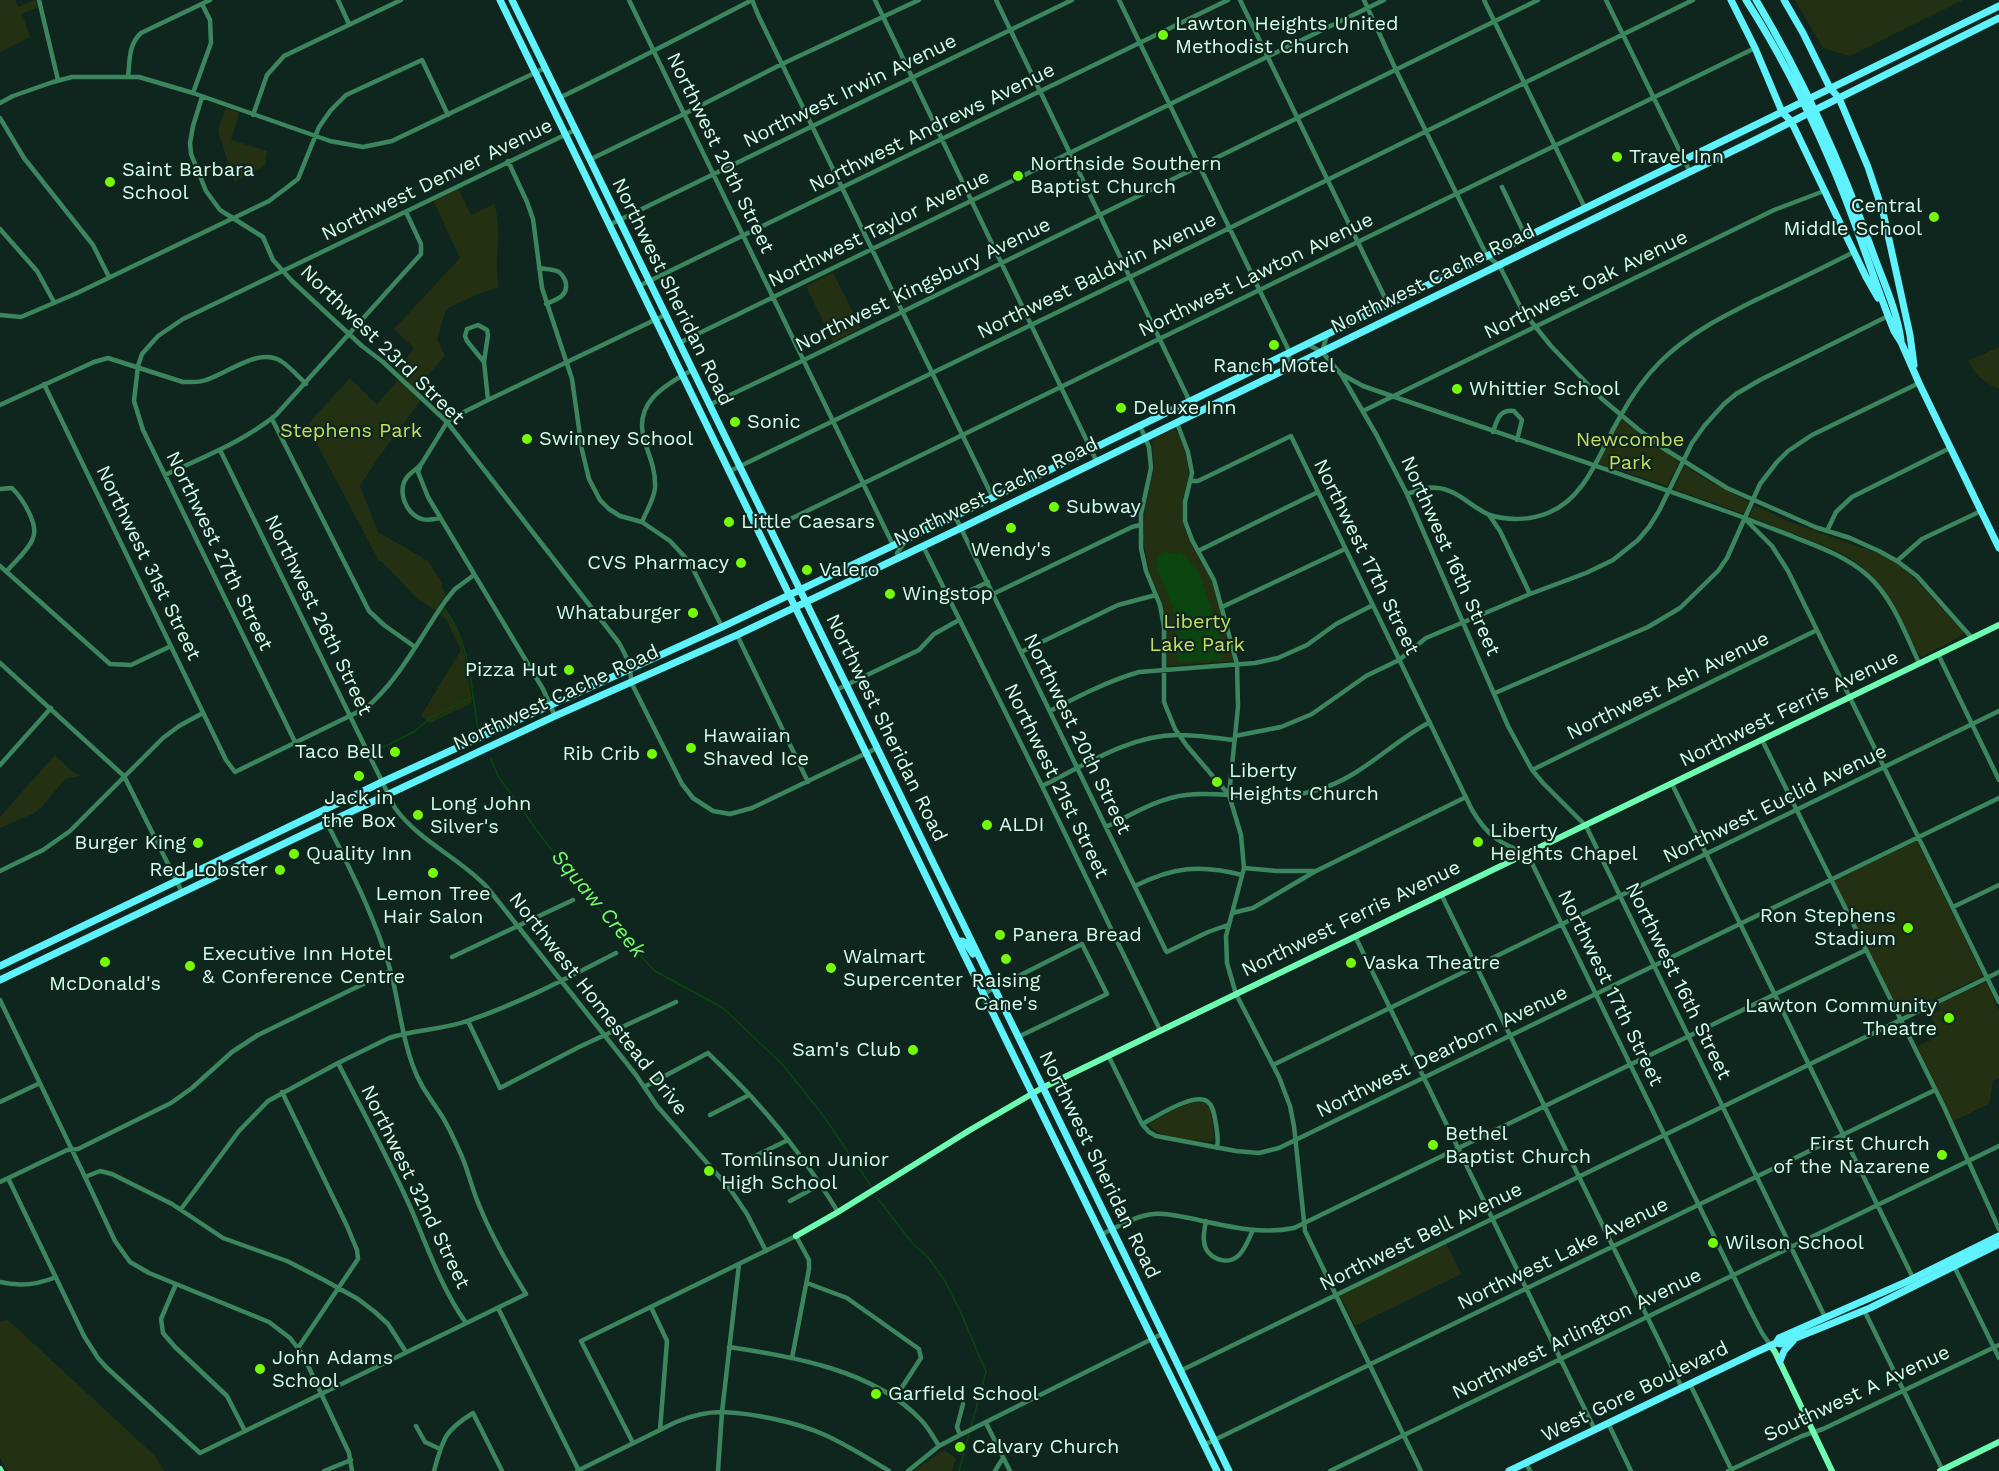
<!DOCTYPE html>
<html>
<head>
<meta charset="utf-8">
<style>
  body { margin:0 }
  canvas { display:block; background:#0f261e }
</style>
</head>
<body>
<canvas width="1999" height="1471"></canvas>
<script>
const g = document.querySelector('canvas').getContext('2d');
g.lineJoin = 'round';
function fillPath(path, color) { g.fillStyle = color; g.fill(path, 'evenodd'); }
function stroke(path, color, width, dash) { g.strokeStyle = color; g.lineWidth = width; g.lineCap = dash ? 'butt' : 'round'; g.setLineDash(dash || []); g.stroke(path); }
function write(font, color, halo, rows, align = 'center') {
  g.font = font + ' "Work Sans",sans-serif'; g.lineWidth = 4.5; g.setLineDash([]); g.textBaseline = 'middle'; g.strokeStyle = halo; g.fillStyle = color; for (const [text, x, y, turn = 0] of rows) {
    g.save(); g.translate(x, y); g.rotate((+turn || 0) * Math.PI / 180); g.textAlign = isNaN(turn) ? turn : align; if (halo) g.strokeText(text, 0, 0); g.fillText(text, 0, 0); g.restore();
  }
}
const green = new Path2D(`
  M0,0h15l3,7 17,-7 3,7 -16,7 8,23 -30,15z
  M1795,0h168l-113,56 -27,-8z
  M226,108l13,5 -8,27 36,11 -2,15 -28,14 -2,3 -17,-52z
  M458,188l13,27 23,-11c9,26 -1,56 5,83l-26,9 -27,13 -9,30 8,17 -29,32 4,13 -44,60 -16,25 18,46 50,29 15,23 -2,2 5,9 -7,9c26,26 28,65 33,99l-42,20 -9,-7 40,-66 -15,-31 -11,-9 -16,-10 -38,-39h-2l-72,-136 43,-47 27,27 25,-30 -5,-4 17,-23 -20,-19 66,-71 -27,-58z
  M833,273l28,55 -28,14 -27,-56z
  M1999,347v42c-15,-7 -23,-13 -31,-28z
  M1621,419l58,43 -12,24 -69,-23z
  M1175,429c9,15 16,34 12,53 -3,14 -7,26 -4,41 5,19 19,35 27,53 11,27 17,57 24,85l-68,5v-42l-5,-24 -12,-29 -6,-33 2,-31 9,-39 -2,-28z
  M1684,465l19,13 44,23 2,2 -5,11 -70,-25z
  M1756,506l34,16 89,32 17,9 19,16 37,41 12,11v3l-42,23 -2,-1c-7,-9 -11,-20 -16,-29 -17,-35 -31,-58 -67,-76l-86,-34 -1,-2 3,-8z
  M55,755l19,18 8,2 -17,4 -23,28 -8,6 -34,15v-11z
  M1917,841l66,135 -83,40 -66,-135z
  M1986,982l13,28v68l-6,3 -4,23 -36,17 -36,-74 23,-12 -10,-20 11,-5 -3,-6z
  M1196,1102l9,1 6,7 3,29 -3,3c-19,-3 -50,-1 -63,-18l30,-16z
  M1446,1243l15,31 -106,52 -15,-31z
  M8,1320l148,137 8,14h-157l-7,-14v-135z
  M944,1450l12,8 -4,13h-38z`);
const water = new Path2D(`
  M1166,551l5,3 10,-2 18,20 22,66 1,22 -45,2v-28l-4,-26 -17,-42c1,-8 3,-12 10,-15z`);
const stream = new Path2D(`
  M444,608c27,35 27,80 34,122
  M374,752l41,-21 15,-13 43,-21
  M491,759l7,17 35,49 32,43 56,67 34,36 68,37 60,57 42,53 46,68
  M876,1196l36,47 16,14 17,24 16,32 25,59 -27,99`);
const street = new Path2D(`
  M39,0l19,80
  M338,0l11,24
  M629,0l264,545
  M875,0l222,462
  M996,0l194,402
  M1119,0l171,353
  M1240,0l148,304
  M1364,0l32,70 91,186 12,9 23,45 29,36 51,53 36,30 25,19 64,40 88,39 35,11 29,13 18,10 20,15 55,62
  M1484,0l101,208
  M1606,0l84,172
  M128,77c2,-16 0,-32 13,-44l69,-33
  M193,93l18,-50 -1,-23 -8,-16
  M202,97l-9,29 -3,17 1,11 15,37 14,19 43,27 10,23 19,21 70,65 21,16 64,60 172,221c8,14 12,23 12,39l51,102 11,14 20,13 17,3 22,-6 125,-60
  M559,98c65,-31 129,-65 193,-98l7,17 234,481
  M0,103l13,-7 40,-14 19,-5h67l54,16 137,48 33,6 29,-6 153,-73
  M253,115l14,-40 17,-19 117,-56
  M0,118l24,40 69,87 16,32
  M589,160l95,-46 98,-50 137,-64
  M508,161l19,41 6,17 9,69 30,91 10,71 7,29 11,21 9,9 11,7 22,6 28,19 13,14 8,10 31,62
  M1502,187l24,50
  M609,225l463,-225
  M0,229l37,42 17,31
  M539,268c6,1 15,1 20,4 3,2 4,4 6,8 5,15 -7,19 -19,24
  M639,286l589,-286
  M0,315l21,2 54,-23 194,-93 29,-22 21,-52 12,-17 15,-15 76,-35 26,55
  M478,325l9,5 1,5 -4,27 -17,-21 -2,-5 2,-7z
  M679,343l705,-343
  M1307,344l15,8 19,22 35,60 31,60 101,232 24,44 11,13 43,43 239,491
  M1322,352l5,-17
  M484,362l4,38
  M1286,370l4,-17
  M1343,375l20,11c118,41 236,80 354,122 26,9 51,19 77,29 25,10 51,19 72,37 26,22 39,59 53,89
  M44,384l182,376 9,12 131,-64c34,-29 54,-71 80,-108l9,-11 19,-14
  M0,405l94,-43 14,-4 75,24c8,0 15,1 23,-2 23,-7 52,-33 75,-19 9,6 17,15 25,23
  M709,405l95,-45 734,-360
  M1363,411l411,-201 50,-19
  M272,419l97,192 15,14 31,22
  M1177,423l11,29 4,21 -7,29v19l7,19 22,40 23,84 1,43 -9,88
  M1140,426l9,21 2,21 -10,46v34l5,23 14,34 4,22v75l11,27 12,17 42,49 12,40 3,33 -18,68 1,27 9,31 43,83 11,29 4,20 11,105 116,240
  M1493,432c4,-12 6,-23 21,-21l8,9 -5,20
  M220,450l175,358c24,33 63,49 91,78l150,189 21,31 73,83 17,25 19,37
  M420,467l-2,5 10,25 115,192 12,27
  M728,472l402,-195 563,-277
  M165,475c38,-18 78,-33 111,-60l145,-161v-10l-15,-32
  M1191,481h7l93,-45 181,374c15,25 27,34 55,43l223,457 12,23 9,13
  M0,489l12,-1c10,10 27,36 21,50 -4,12 -18,23 -26,33
  M1407,494c10,-3 20,-8 31,-6 20,2 34,20 52,27 18,6 41,5 58,-2 39,-15 52,-63 72,-96 11,-20 24,-39 40,-55 30,-30 66,-47 104,-66 30,-14 60,-29 90,-44
  M1489,515l11,16 30,63
  M955,516l211,435 1,1 41,-20 20,-7
  M440,518c-13,3 -21,3 -30,-7 -8,-10 -11,-25 -2,-35 4,-5 10,-7 14,-13 8,-13 17,-27 25,-41l5,-4 36,-18 177,-85
  M1746,520l26,26 16,25 211,431
  M642,522c4,-10 12,-23 13,-34 1,-16 -5,-31 -10,-45 -13,-39 17,-56 47,-73
  M770,529l985,-481
  M1827,531l9,-19 16,-15 98,-49
  M923,546l119,240 118,244
  M1198,551l120,-59
  M899,557l-2,-4 8,-11
  M1897,561l25,-22 59,-28
  M0,566l110,98 21,1 40,-19
  M993,594l139,-67 8,-2
  M950,600l38,-18
  M1222,607l123,-58
  M737,635l71,147
  M1021,652l97,-47 38,-10
  M1938,654l61,126
  M0,663l124,113 58,116
  M836,690l83,-40 15,-16 25,-14
  M1495,693l153,-66 32,-19 38,-37 9,-13 33,-74 17,-22 11,-11 24,-16 107,-52
  M1050,711c29,-15 58,-30 89,-39l116,-9 23,-5 29,-13 29,-21 37,-19
  M1235,736l46,-9 31,-13 54,-38 33,-16 27,-22 104,-44 56,-21 27,-13 25,-20 11,-13 10,-16 33,-68 13,-18 19,-21 12,-10 24,-14 128,-64
  M1762,740l182,367 55,122
  M296,744l-153,-314 -9,-29 4,-35 4,-12 16,-18 25,-17 392,-189
  M0,765l51,-57
  M1532,770l285,-140
  M1672,784l242,496
  M1042,786c41,-20 90,-52 137,-51 18,0 37,3 55,5
  M1106,827c25,-12 52,-29 80,-32 23,-3 45,1 68,2 22,1 43,-1 63,-7 44,-12 73,-47 113,-68
  M1244,868l33,3h39l150,-74
  M0,871l43,-21 27,-19 93,-93 16,-12 24,-13
  M1135,886c38,-19 65,-22 107,-11
  M1441,894l241,494
  M1953,907l46,-22
  M1232,913l21,-5 61,-36
  M1355,936l240,494
  M452,957l121,-57
  M983,994l99,-50 25,50 -89,43
  M0,1000l85,177 15,-6 12,3 60,30 51,34 64,23 37,19 34,19 17,13 13,12 18,28
  M468,1021l32,67 79,-41 97,-45
  M1108,1055l34,69 7,8 7,4 80,15 23,2 20,-5 720,-350
  M338,1063c25,49 52,98 74,148 16,38 30,78 54,112
  M1273,1065l726,-354
  M644,1087l64,-34c16,16 33,32 48,49 31,34 58,71 82,110
  M282,1092l65,134 10,24 1,9 -60,89
  M0,1102l40,-19
  M710,1115l39,-20
  M1142,1124c14,-7 53,-33 66,-22 5,4 6,11 7,17 2,10 4,20 2,29
  M751,1158l37,-18
  M85,1177l30,64 15,21 19,11 120,49 21,16 13,17 46,98 3,18
  M8,1178l76,158 14,22 8,9 94,86 326,-159c-18,-29 -34,-57 -47,-89 -8,-18 -11,-37 -20,-55 -6,-13 -11,-25 -19,-37 -10,-15 -21,-29 -27,-47 -12,-31 -14,-65 -23,-97 -15,-52 -39,-98 -63,-146
  M0,1182l67,-32 11,-1 93,-46 21,-15 40,-36 26,-17 132,-64
  M790,1201l31,-17
  M181,1209l58,-78 29,-30 70,-38 51,-25c26,-9 55,-8 81,-18 50,-17 99,-43 146,-67
  M1206,1221c-1,6 -3,14 -2,20 1,17 23,26 35,14 7,-7 10,-17 14,-25
  M1102,1234c16,-7 33,-18 51,-20 13,-2 28,3 41,5 32,7 68,16 100,9l572,-278
  M1954,1266l45,92
  M0,1282c20,5 37,3 56,-5
  M807,1283l40,15 72,51 2,9 -26,40
  M176,1284l-15,35 2,14 12,14 52,49 18,35
  M651,1307l16,34 -7,89
  M498,1308l81,163
  M1864,1310l79,161
  M729,1347c65,10 145,23 192,73 7,7 13,18 18,26
  M1180,1371l819,-399
  M1690,1384l42,87
  M986,1423l24,48
  M1608,1423l23,48
  M416,1426l9,16 15,7
  M960,1435l-3,-8 6,-23
  M633,1443l-52,-102 215,-105 13,24v9l-17,89
  M1204,1445l731,-355
  M1526,1463l4,8
  M324,1471l27,-11
  M434,1471c9,-32 10,-40 39,-58l29,58
  M577,1471l99,-49c15,-6 30,-10 45,-10 32,1 75,10 104,23 22,10 43,23 64,36
  M718,1471l4,-59 17,-148
  M908,1471l31,-25 21,-11 202,-101
  M995,1471l8,-13
  M1330,1471l669,-325
  M1728,1471l74,-35 21,-7 176,-84`);
const secondary = new Path2D(`
  M796,1236l42,-24 132,-82 72,-42 957,-463
  M1771,1346l4,6 57,119
  M0,1469l1,2
  M1940,1471l59,-29`);
const primary = new Path2D(`
  M500,0l458,942 259,529
  M512,0l623,1276 94,195
  M1731,0l24,48 27,64 9,9 75,156 12,21
  M1746,0c33,51 61,107 85,163 24,55 41,113 63,168l7,11 18,41 80,165
  M1756,0c48,80 86,165 117,253 10,28 24,57 28,87
  M1784,0l19,33 27,55 9,10 29,69 15,45 27,123 4,30
  M958,942l4,-1 4,2 7,11
  M0,966l382,-184 340,-155 231,-110 1046,-511
  M0,980l327,-157 228,-107 182,-81 224,-107 792,-387 246,-123
  M1776,1343l3,-5 127,-56 93,-46
  M1780,1361l4,-10 9,-10
  M1509,1471l243,-117 24,-11 5,1 89,-36 129,-64`);
const markers = [
  [1163,35,6,"#74fd02"],
  [1617,157,6,"#74fd02"],
  [1018,176,6,"#74fd02"],
  [110,182,6,"#74fd02"],
  [1934,217,6,"#74fd02"],
  [1274,345,6,"#74fd02"],
  [1457,389,6,"#74fd02"],
  [1121,408,6,"#74fd02"],
  [735,422,6,"#74fd02"],
  [527,439,6,"#74fd02"],
  [1054,507,6,"#74fd02"],
  [729,522,6,"#74fd02"],
  [1011,528,6,"#74fd02"],
  [741,563,6,"#74fd02"],
  [807,570,6,"#74fd02"],
  [890,594,6,"#74fd02"],
  [693,613,6,"#74fd02"],
  [569,670,6,"#74fd02"],
  [691,748,6,"#74fd02"],
  [395,752,6,"#74fd02"],
  [652,754,6,"#74fd02"],
  [359,776,6,"#74fd02"],
  [1217,782,6,"#74fd02"],
  [418,815,6,"#74fd02"],
  [987,825,6,"#74fd02"],
  [1478,842,6,"#74fd02"],
  [198,843,6,"#74fd02"],
  [294,854,6,"#74fd02"],
  [280,870,6,"#74fd02"],
  [433,873,6,"#74fd02"],
  [1908,928,6,"#74fd02"],
  [1000,935,6,"#74fd02"],
  [1006,959,6,"#74fd02"],
  [105,962,6,"#74fd02"],
  [1351,963,6,"#74fd02"],
  [190,966,6,"#74fd02"],
  [831,968,6,"#74fd02"],
  [1949,1018,6,"#74fd02"],
  [913,1050,6,"#74fd02"],
  [1433,1145,6,"#74fd02"],
  [1942,1155,6,"#74fd02"],
  [709,1171,6,"#74fd02"],
  [1713,1243,6,"#74fd02"],
  [260,1369,6,"#74fd02"],
  [876,1394,6,"#74fd02"],
  [960,1447,6,"#74fd02"]
];
const poiNames = [
  ["Lawton Heights United",1175,24],
  ["Methodist Church",1175,47],
  ["Travel Inn",1629,157],
  ["Northside Southern",1030,164],
  ["Baptist Church",1030,187],
  ["Saint Barbara",122,170],
  ["School",122,193],
  ["Central",1922,206,"right"],
  ["Middle School",1922,229,"right"],
  ["Ranch Motel",1274,366,"center"],
  ["Whittier School",1469,389],
  ["Deluxe Inn",1133,408],
  ["Sonic",747,422],
  ["Swinney School",539,439],
  ["Subway",1066,507],
  ["Little Caesars",741,522],
  ["Wendy's",1011,550,"center"],
  ["CVS Pharmacy",729,563,"right"],
  ["Valero",819,570],
  ["Wingstop",902,594],
  ["Whataburger",681,613,"right"],
  ["Pizza Hut",557,670,"right"],
  ["Hawaiian",703,736],
  ["Shaved Ice",703,759],
  ["Taco Bell",383,752,"right"],
  ["Rib Crib",640,754,"right"],
  ["Liberty",1229,771],
  ["Heights Church",1229,794],
  ["Jack in",359,798,"center"],
  ["the Box",359,821,"center"],
  ["Long John",430,804],
  ["Silver's",430,827],
  ["ALDI",999,825],
  ["Liberty",1490,831],
  ["Heights Chapel",1490,854],
  ["Burger King",186,843,"right"],
  ["Quality Inn",306,854],
  ["Red Lobster",268,870,"right"],
  ["Lemon Tree",433,894,"center"],
  ["Hair Salon",433,917,"center"],
  ["Ron Stephens",1896,916,"right"],
  ["Stadium",1896,939,"right"],
  ["Panera Bread",1012,935],
  ["Executive Inn Hotel",202,954],
  ["& Conference Centre",202,977],
  ["Walmart",843,957],
  ["Supercenter",843,980],
  ["Vaska Theatre",1363,963],
  ["Raising",1006,981,"center"],
  ["Cane's",1006,1004,"center"],
  ["McDonald's",105,984,"center"],
  ["Lawton Community",1937,1006,"right"],
  ["Theatre",1937,1029,"right"],
  ["Sam's Club",901,1050,"right"],
  ["Bethel",1445,1134],
  ["Baptist Church",1445,1157],
  ["First Church",1930,1144,"right"],
  ["of the Nazarene",1930,1167,"right"],
  ["Tomlinson Junior",721,1160],
  ["High School",721,1183],
  ["Wilson School",1725,1243],
  ["John Adams",272,1358],
  ["School",272,1381],
  ["Garfield School",888,1394],
  ["Calvary Church",972,1447]
];
const streetNames = [
  ["Northwest Irwin Avenue",850,91,-26],
  ["Northwest Andrews Avenue",932,128,-26],
  ["Northwest 20th Street",720,153,64],
  ["Northwest Denver Avenue",437,180,-26],
  ["Northwest Taylor Avenue",879,229,-26],
  ["Northwest Lawton Avenue",1256,275,-26],
  ["Northwest Baldwin Avenue",1097,276,-26],
  ["Northwest Cache Road",1433,279,-26],
  ["Northwest Kingsbury Avenue",923,285,-26],
  ["Northwest Oak Avenue",1586,285,-26],
  ["Northwest Sheridan Road",672,292,64],
  ["Northwest 23rd Street",382,345,44],
  ["Northwest Cache Road",996,492,-26],
  ["Northwest 27th Street",219,551,64],
  ["Northwest 16th Street",1450,556,66],
  ["Northwest 17th Street",1366,557,64],
  ["Northwest 31st Street",148,563,64],
  ["Northwest 26th Street",318,615,64],
  ["Northwest Ash Avenue",1668,686,-26],
  ["Northwest Cache Road",556,698,-25],
  ["Northwest Ferris Avenue",1789,709,-26],
  ["Northwest Sheridan Road",886,728,64],
  ["Northwest 20th Street",1077,734,64],
  ["Northwest 21st Street",1056,781,64],
  ["Northwest Euclid Avenue",1775,804,-26],
  ["Northwest Ferris Avenue",1351,919,-26],
  ["Northwest 16th Street",1678,981,64],
  ["Northwest 17th Street",1610,988,64],
  ["Northwest Homestead Drive",598,1004,52],
  ["Northwest Dearborn Avenue",1442,1052,-26],
  ["Northwest Sheridan Road",1099,1165,64],
  ["Northwest 32nd Street",415,1187,64],
  ["Northwest Bell Avenue",1421,1237,-26],
  ["Northwest Lake Avenue",1563,1254,-26],
  ["Northwest Arlington Avenue",1577,1334,-26],
  ["West Gore Boulevard",1635,1392,-26],
  ["Southwest A Avenue",1857,1394,-25]
];
const parkNames = [
  ["Stephens Park",351,431],
  ["Newcombe",1630,440],
  ["Park",1630,463],
  ["Liberty",1197,622],
  ["Lake Park",1197,645]
];
const waterNames = [
  ["Squaw Creek",598,904,50]
];
fillPath(green, '#243012');
fillPath(water, '#0a440f');
stroke(stream, '#0a440f', 1.5);
stroke(street, '#3b855f', 4.5);
stroke(secondary, '#6dfeb1', 6);
stroke(primary, '#5df2fe', 7);
for (const [x, y, r, color] of markers) { const dot = new Path2D(); dot.arc(x, y, r, 0, 2 * Math.PI); g.fillStyle = color; g.fill(dot); stroke(dot, '#0f261e', 2); }
write('20px', '#d5ffec', '#0f261e', poiNames, 'left');
write('20px', '#d5ffec', '#0f261e', streetNames);
write('20px', '#c6df60', '#0f261e', parkNames);
write('italic 21px', '#72fe64', '#0f261e', waterNames);
</script>
</body>
</html>
